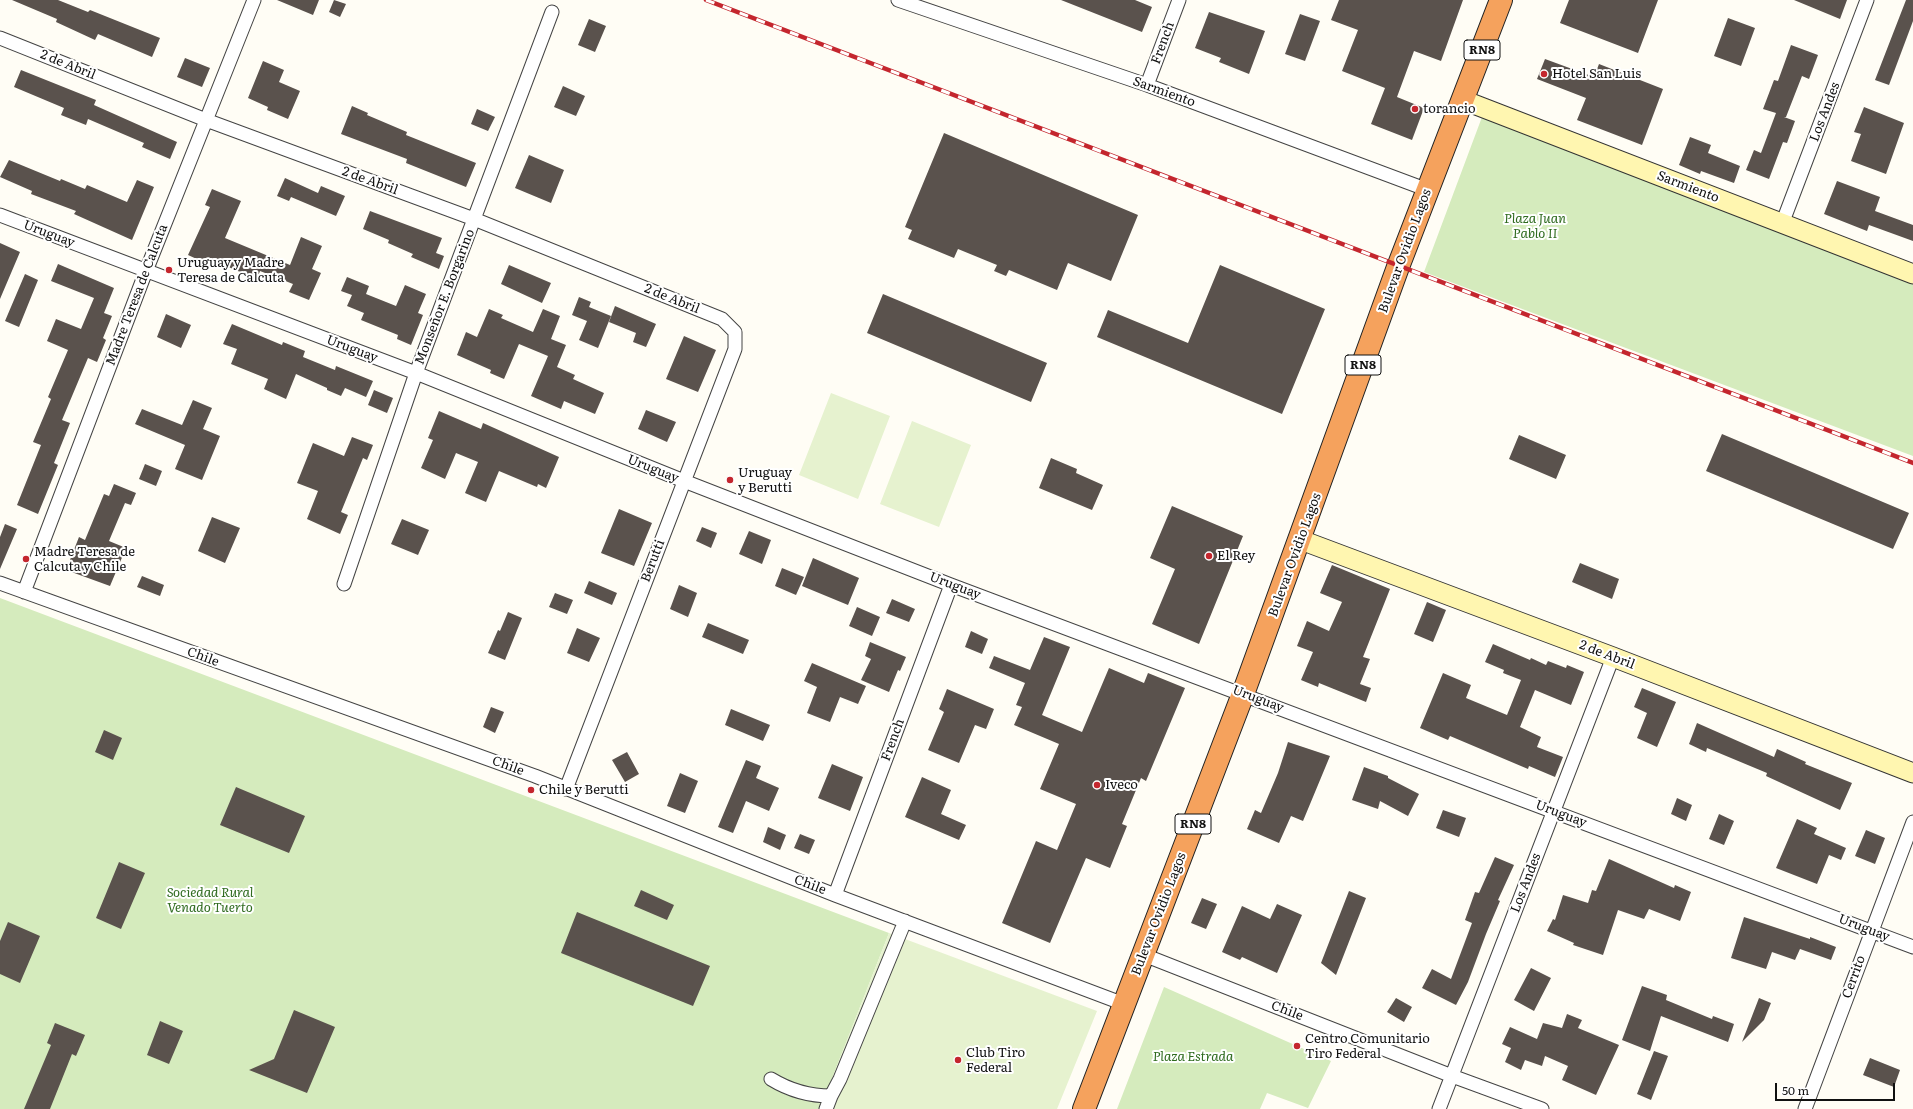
<!DOCTYPE html>
<html>
<head>
<meta charset="utf-8">
<style>
  body { margin:0 }
  #map { position:relative; width:1913px; height:1109px; overflow:hidden; background:#fffdf5; font-family:Literata,serif }
  canvas { display:block }
  .scale { position:absolute; left:1775px; top:1083px; width:120px; height:18px; box-sizing:border-box; border:2px solid #111; border-top:0; padding-left:5px; font-size:12px; line-height:14px; white-space:nowrap; color:#111; -webkit-text-stroke:3px #fff; paint-order:stroke }
</style>
</head>
<body>
<div id="map">
<canvas width="1913" height="1109"></canvas>
<div class="scale">50 m</div>
</div>
<script>
const g = document.querySelector('canvas').getContext('2d');
g.lineJoin = 'round';
function fillPath(path, color) { g.fillStyle = color; g.fill(path, 'evenodd'); }
function stroke(path, color, width, dash) { g.strokeStyle = color; g.lineWidth = width; g.lineCap = dash ? 'butt' : 'round'; g.setLineDash(dash || []); g.stroke(path); }
function write(font, color, halo, rows, align = 'center') {
  g.font = font + ' Literata,serif'; g.lineWidth = 4; g.setLineDash([]); g.textBaseline = 'middle'; g.strokeStyle = halo; g.fillStyle = color; for (const [text, x, y, turn = 0] of rows) {
    g.save(); g.translate(x, y); g.rotate((+turn || 0) * Math.PI / 180); g.textAlign = isNaN(turn) ? turn : align; if (halo) g.strokeText(text, 0, 0); g.fillText(text, 0, 0); g.restore();
  }
}
const green = new Path2D(`
  M1482,117l431,166v173l-489,-184z
  M0,598l889,335 -69,176h-820z
  M1164,987l167,74 -23,47 -41,-15 -7,16h-143z`);
const pitch = new Path2D(`
  M831,393l59,23 -32,83 -59,-24z
  M912,421l59,24 -32,82 -59,-23z
  M889,933l208,78 -40,98h-237z`);
const building = new Path2D(`
  M12,0h46l30,12 2,-2 70,28 -8,19 -54,-23 -3,6 -39,-18 1,-3z
  M277,0h42l-6,15z
  M334,0l12,4 -6,13 -11,-5z
  M1061,0h74l17,7 -10,25z
  M1339,0h124l-22,61 -27,-10 -17,46 27,11 -12,32 -41,-16 14,-36 -43,-17 16,-41 -27,-10z
  M1569,0h89l-20,53 -78,-30z
  M1794,0h53l-7,19z
  M1906,0h7v21l-24,64 -14,-5z
  M1209,12l56,19 -16,43 -30,-12 2,-4 -26,-10z
  M1300,14l20,7 -15,40 -20,-7z
  M1728,18l27,10 -14,38 -27,-10z
  M589,19l17,7 -11,26 -17,-7z
  M1791,45l27,10 -9,24 -7,-3 -16,41h-2l11,4 -8,22 -4,-1 -14,37 -23,-9 8,-20 7,3 15,-40 -13,-4 11,-29 4,1z
  M185,58l25,10 -8,19 -25,-10z
  M1545,59l49,18 5,-13 64,25 -21,56 -65,-25 9,-22 -49,-19z
  M263,61l21,9 -5,12 21,9 -12,28 -21,-9 1,-3 -20,-9z
  M21,70l75,30 -2,5 83,37 -7,17 -28,-12 2,-4 -56,-24 -2,6 -25,-10 3,-7 -50,-21z
  M563,86l22,10 -9,20 -22,-9z
  M352,106l16,7 -1,2 40,17 -1,3 70,28 -10,24 -60,-24 1,-4 -66,-25z
  M1864,107l40,16 -18,51 -35,-13 10,-27 -7,-2z
  M477,109l18,8 -7,14 -17,-7z
  M944,133l194,82 -27,66 -43,-18 -11,27 -48,-20 -3,6 -12,-5 3,-6 -39,-16 -4,9 -46,-19 4,-9 -7,-3z
  M1690,137l21,8 -3,8 32,13 -6,17 -33,-12 -1,3 -21,-9z
  M529,155l35,15 -13,33 -36,-15z
  M9,160l51,21 1,-2 24,10 2,-4 40,17 10,-22 17,7 -22,53 -58,-26 2,-3 -45,-17 1,-3 -32,-14z
  M285,178l33,15 3,-7 24,10 -9,20 -45,-19 -2,4 -12,-5z
  M1837,181l43,16 -5,14 38,14v16l-44,-16 -2,6 -43,-17z
  M212,189l29,12 -16,37 65,27 11,-28 21,9 -10,23 9,4 -12,27 -20,-8 4,-8 -33,-13 -3,8 -43,-18 -2,5 -24,-11 22,-48 -5,-2z
  M370,211l72,27 -6,15 8,3 -5,13 -28,-12 2,-3 -25,-11 1,-3 -26,-11z
  M0,243l20,9 -20,47z
  M58,264l56,24 -10,25 8,3 -9,22 3,2 -9,22 -9,-4 -26,62 8,3 -16,40 4,2 -20,49 -21,-9 24,-60 -8,-3 18,-43 -3,-2 20,-47 -21,-9 9,-22 25,10 13,-31 -43,-17z
  M509,265l42,18 -9,20 -41,-19z
  M1220,265l105,44 -43,105 -185,-77 11,-27 80,33z
  M25,274l13,6 -19,47 -14,-6z
  M347,277l22,9 -3,8 30,12 9,-21 21,9 -8,19 5,2 -12,30 -14,-6 1,-4 -37,-15 3,-7 -17,-7 5,-11 -11,-4z
  M883,294l164,69 -16,39 -164,-69z
  M579,297l12,5 -2,5 22,9 -13,32 -19,-8 8,-19 -15,-6z
  M615,306l41,18 -10,23 -13,-5 3,-9 -27,-11z
  M489,309l14,6 -2,3 32,14 10,-23 17,7 -9,23 15,6 -9,22 18,8 -2,4 31,14 -9,21 -31,-13 -3,8 -30,-13 17,-40 -29,-12 -15,35 -14,-6 1,-3 -34,-15 9,-23 11,5z
  M166,314l25,11 -10,23 -24,-11z
  M232,324l50,21 1,-3 22,9 -2,6 32,13 1,-4 37,15 -7,16 -21,-9 -4,8 -14,-6v-2l-31,-14 -10,25 -22,-10 4,-10 -37,-15 6,-15 -14,-5z
  M684,336l32,14 -18,42 -32,-13z
  M374,390l19,8 -6,15 -19,-8z
  M193,400l19,8 -9,21 17,7 -18,44 -27,-11 10,-24 -50,-21 7,-15 40,16z
  M646,410l30,12 -9,20 -29,-13z
  M439,411l42,18 2,-6 76,34 -13,31 -8,-4 -1,3 -38,-16 -13,31 -21,-9 13,-31 -22,-9 -11,26 -24,-11 12,-28 -5,-2z
  M1722,434l187,79 -16,36 -187,-78z
  M1519,435l47,20 -10,24 -47,-20z
  M352,437l21,8 -6,15 -4,-2 -22,54 7,3 -8,19 -33,-15 11,-28 -21,-8 16,-40 31,13z
  M1051,458l26,11 -1,4 27,12 -11,25 -53,-22z
  M145,464l17,7 -6,15 -17,-7z
  M114,484l22,9 -5,12 -6,-2 -16,38 17,7 -16,38 -44,-16 13,-33 6,3 19,-46 5,2z
  M1172,506l71,30 -44,108 -47,-20 23,-55 -25,-11z
  M619,509l33,14 -18,43 -33,-13z
  M212,517l28,11 -15,35 -27,-12z
  M402,519l27,11 -11,25 -27,-11z
  M5,524l12,5 -17,40v-32z
  M702,527l15,6 -6,15 -15,-7z
  M749,531l22,9 -9,24 -23,-10z
  M813,558l46,20 -11,27 -46,-19z
  M1580,563l39,16 -7,20 -40,-17z
  M1332,565l58,24 -27,68 7,2 -10,25 11,4 -5,14 -47,-19 -1,4 -17,-7 12,-28 -16,-6 10,-25 22,10 13,-29 -22,-9z
  M782,568l22,9 -8,18 -21,-9z
  M142,576l22,9 -4,11 -23,-9z
  M589,581l28,12 -5,12 -28,-12z
  M679,585l18,8 -9,24 -18,-8z
  M555,593l18,7 -6,14 -18,-7z
  M892,599l23,10 -6,13 -23,-9z
  M1427,602l19,8 -13,32 -19,-8z
  M857,607l23,10 -8,19 -23,-10z
  M508,612l14,6 -17,42 -17,-7 10,-23 2,1z
  M708,623l41,17 -6,14 -41,-17z
  M577,628l23,10 -11,24 -22,-9z
  M971,631l17,8 -6,15 -17,-7z
  M1044,637l26,10 -28,68 40,17 27,-64 35,15 4,-10 37,15 -39,93 -5,-3 -19,46 5,2 -17,42 -24,-10 -36,85 -48,-20 34,-82 21,9 19,-46 -36,-15 19,-45 -45,-19 8,-18 -6,-2 9,-22 -36,-15 5,-12 36,14z
  M870,642l36,15 -6,14 -2,-1 -9,22 -28,-12 10,-21 -6,-3z
  M1493,644l37,16 1,-2 15,7 2,-4 18,7 1,-3 17,7 -13,33 -36,-15 -15,37 21,10 -4,10 26,10 -8,20 -26,-11 -1,3 -78,-33 -2,4 -28,-12 23,-55 28,12 -5,13 41,17 14,-35 -18,-7 1,-3 -19,-8z
  M812,663l54,23 -8,18 -18,-7 -10,25 -23,-9 10,-26 -13,-6z
  M1642,688l34,14 -19,45 -20,-9 10,-25 -13,-6z
  M947,689l47,20 -8,20 -11,-4 -16,38 -31,-13 16,-38 -5,-3z
  M491,707l13,5 -9,21 -12,-6z
  M731,709l39,16 -7,16 -38,-16z
  M1697,723l77,34 3,-8 29,13 -1,2 47,19 -12,27 -74,-34 1,-3 -60,-25 -1,4 -17,-8z
  M104,730l18,8 -9,22 -18,-8z
  M1288,742l42,14 -27,65 -12,-5 -12,27 -32,-14 8,-19 6,3 17,-40z
  M627,752l12,22 -14,8 -13,-22z
  M746,760l15,6 -5,12 23,10 -10,23 -23,-10 -13,32 -15,-6z
  M832,764l31,13 -13,34 -32,-13z
  M1364,767l24,9v2l31,16 -11,22 -28,-15 -2,8 -26,-9z
  M680,773l18,8 -13,32 -18,-7z
  M922,777l29,13 -10,24 25,11 -7,15 -54,-23z
  M236,787l69,29 -16,37 -69,-28z
  M1677,798l15,7 -6,16 -15,-7z
  M1443,810l23,8 -7,19 -23,-9z
  M1719,814l15,7 -10,24 -15,-6z
  M1797,819l20,9 -3,6 32,14 -5,12 -12,-5 -12,29 -41,-16z
  M768,827l18,8 -6,15 -17,-8z
  M1866,830l19,8 -10,26 -20,-8z
  M800,834l15,6 -6,14 -15,-6z
  M1495,857l19,8 -16,35 2,1 -14,33 -18,48 -12,23 -34,-17 10,-19 19,10 21,-56 -7,-3 10,-28 4,1z
  M1609,859l65,29 1,-3 16,7 -11,29 -31,-12 -5,10 -26,-9 -15,45 -30,-10 1,-2 -27,-12 6,-12 2,1 8,-25 25,8 4,-13 4,1z
  M119,862l26,11 -24,56 -25,-11z
  M641,890l33,15 -7,15 -33,-14z
  M1349,891l17,7 -30,77 -15,-12z
  M1202,898l15,6 -11,25 -15,-6z
  M1277,904l25,11 -25,58 -35,-16 -2,3 -18,-8 20,-46 28,13z
  M577,912l133,54 -17,40 -132,-53z
  M1744,917l66,22v-2l26,10 -5,13 -31,-11 -5,11 -23,-8 -6,17 -35,-11z
  M8,922l32,14 -20,47 -20,-9v-33z
  M1531,968l20,10 -17,33 -20,-11z
  M1642,986l25,9 -1,5 46,19 1,-3 21,8 -6,18 -67,-26 -11,35 -28,-11z
  M1396,998l16,9 -8,15 -17,-10z
  M1759,998l12,5 -7,17 -22,22z
  M294,1010l41,17 -28,66 -58,-23 25,-11z
  M1567,1014l15,6 -4,8 41,17 -23,50 -34,-15 6,-14 -23,-10 -3,10 -17,-6 -4,10 -16,-8 6,-14 -9,-4 8,-17 27,12 6,-16 19,5z
  M160,1021l23,10 -14,33 -22,-9z
  M55,1023l30,12 -9,21 -4,-2 -22,55h-26l27,-64 -4,-2z
  M1654,1051l14,5 -17,44 -14,-6z
  M1870,1058l30,12 -6,17 -31,-12z`);
const street = new Path2D(`
  M898,0l249,85 281,105
  M0,38l206,82 268,99 248,100 13,13v17l-169,440
  M1147,85l32,-85
  M0,215l416,158 268,108 267,104 962,362
  M1782,224l85,-224
  M0,583l535,193 300,119 289,109
  M344,584l72,-211 136,-361
  M24,592l122,-321 108,-271
  M835,895l116,-310
  M1144,955l308,121 90,33
  M771,1079c18,11 39,17 60,17l9,-17 65,-158
  M826,1109l5,-13
  M1439,1109l174,-452
  M1805,1109l108,-287`);
const secondary = new Path2D(`
  M1463,100l450,174
  M1301,540l312,117 300,116`);
const highway = new Path2D(`
  M1084,1109l159,-415 155,-427 103,-267`);
const rail = new Path2D(`
  M706,0l1207,463`);
const markers = [
  [1544,74,4,"#c4262e"],
  [1415,109,4,"#c4262e"],
  [169,270,4,"#c4262e"],
  [730,480,4,"#c4262e"],
  [1209,556,4,"#c4262e"],
  [26,559,4,"#c4262e"],
  [1097,785,4,"#c4262e"],
  [531,790,4,"#c4262e"],
  [1297,1046,4,"#c4262e"],
  [958,1060,4,"#c4262e"]
];
const shields = [
  [1482,50,36],
  [1363,365,36],
  [1193,824,36]
];
const shieldNames = [
  ["RN8",1482,50],
  ["RN8",1363,365],
  ["RN8",1193,824]
];
const streetNames = [
  ["French",1163,43,-70],
  ["2 de Abril",68,65,22],
  ["Sarmiento",1164,92,20],
  ["Los Andes",1825,112,-69],
  ["2 de Abril",370,181,20],
  ["Sarmiento",1688,187,21],
  ["Uruguay",49,234,21],
  ["Bulevar Ovidio Lagos",1405,251,-70],
  ["Madre Teresa de Calcuta",137,295,-69],
  ["Monseñor E. Borgarino",445,297,-69],
  ["2 de Abril",672,299,22],
  ["Uruguay",352,349,21],
  ["Uruguay",653,469,22],
  ["Bulevar Ovidio Lagos",1295,555,-70],
  ["Berutti",653,561,-69],
  ["Uruguay",955,586,21],
  ["2 de Abril",1607,655,21],
  ["Chile",203,657,20],
  ["Uruguay",1258,699,21],
  ["French",893,740,-70],
  ["Chile",508,766,20],
  ["Uruguay",1561,814,21],
  ["Los Andes",1526,883,-69],
  ["Chile",810,885,21],
  ["Bulevar Ovidio Lagos",1159,914,-69],
  ["Uruguay",1864,928,21],
  ["Cerrito",1854,977,-70],
  ["Chile",1287,1011,21]
];
const poiNames = [
  ["Hotel San Luis",1552,74],
  ["torancio",1423,109],
  ["Uruguay y Madre",177,263],
  ["Teresa de Calcuta",177,278],
  ["Uruguay",738,473],
  ["y Berutti",738,488],
  ["Madre Teresa de",34,552],
  ["Calcuta y Chile",34,567],
  ["El Rey",1217,556],
  ["Iveco",1105,785],
  ["Chile y Berutti",539,790],
  ["Centro Comunitario",1305,1039],
  ["Tiro Federal",1305,1054],
  ["Club Tiro",966,1053],
  ["Federal",966,1068]
];
const parkNames = [
  ["Plaza Juan",1535,219],
  ["Pablo II",1535,234],
  ["Sociedad Rural",210,893],
  ["Venado Tuerto",210,908],
  ["Plaza Estrada",1193,1057]
];
fillPath(green, '#d5ebbd');
fillPath(pitch, '#e6f2cf');
fillPath(building, '#5a524d');
stroke(street, '#444', 15);
stroke(secondary, '#333', 21);
stroke(highway, '#222', 24);
stroke(street, '#fff', 13);
stroke(secondary, '#fff6b0', 19);
stroke(highway, '#f5a25d', 22);
stroke(rail, '#c4262e', 4.5);
stroke(rail, '#fff', 3, [9]);
for (const [x, y, r, color] of markers) { const dot = new Path2D(); dot.arc(x, y, r, 0, 2 * Math.PI); g.fillStyle = color; g.fill(dot); stroke(dot, '#fff', 1.5); }
for (const [x, y, w] of shields) { const box = new Path2D(); box.roundRect(x - w / 2, y - 10, w, 20, 3); g.fillStyle = '#fff'; g.fill(box); stroke(box, '#111', 1); }
write('bold 12px', '#111', null, shieldNames);
write('13px', '#111', '#fff', streetNames);
write('13px', '#111', '#fff', poiNames, 'left');
write('italic 13px', '#2f6b1f', '#fff', parkNames);
</script>
</body>
</html>
